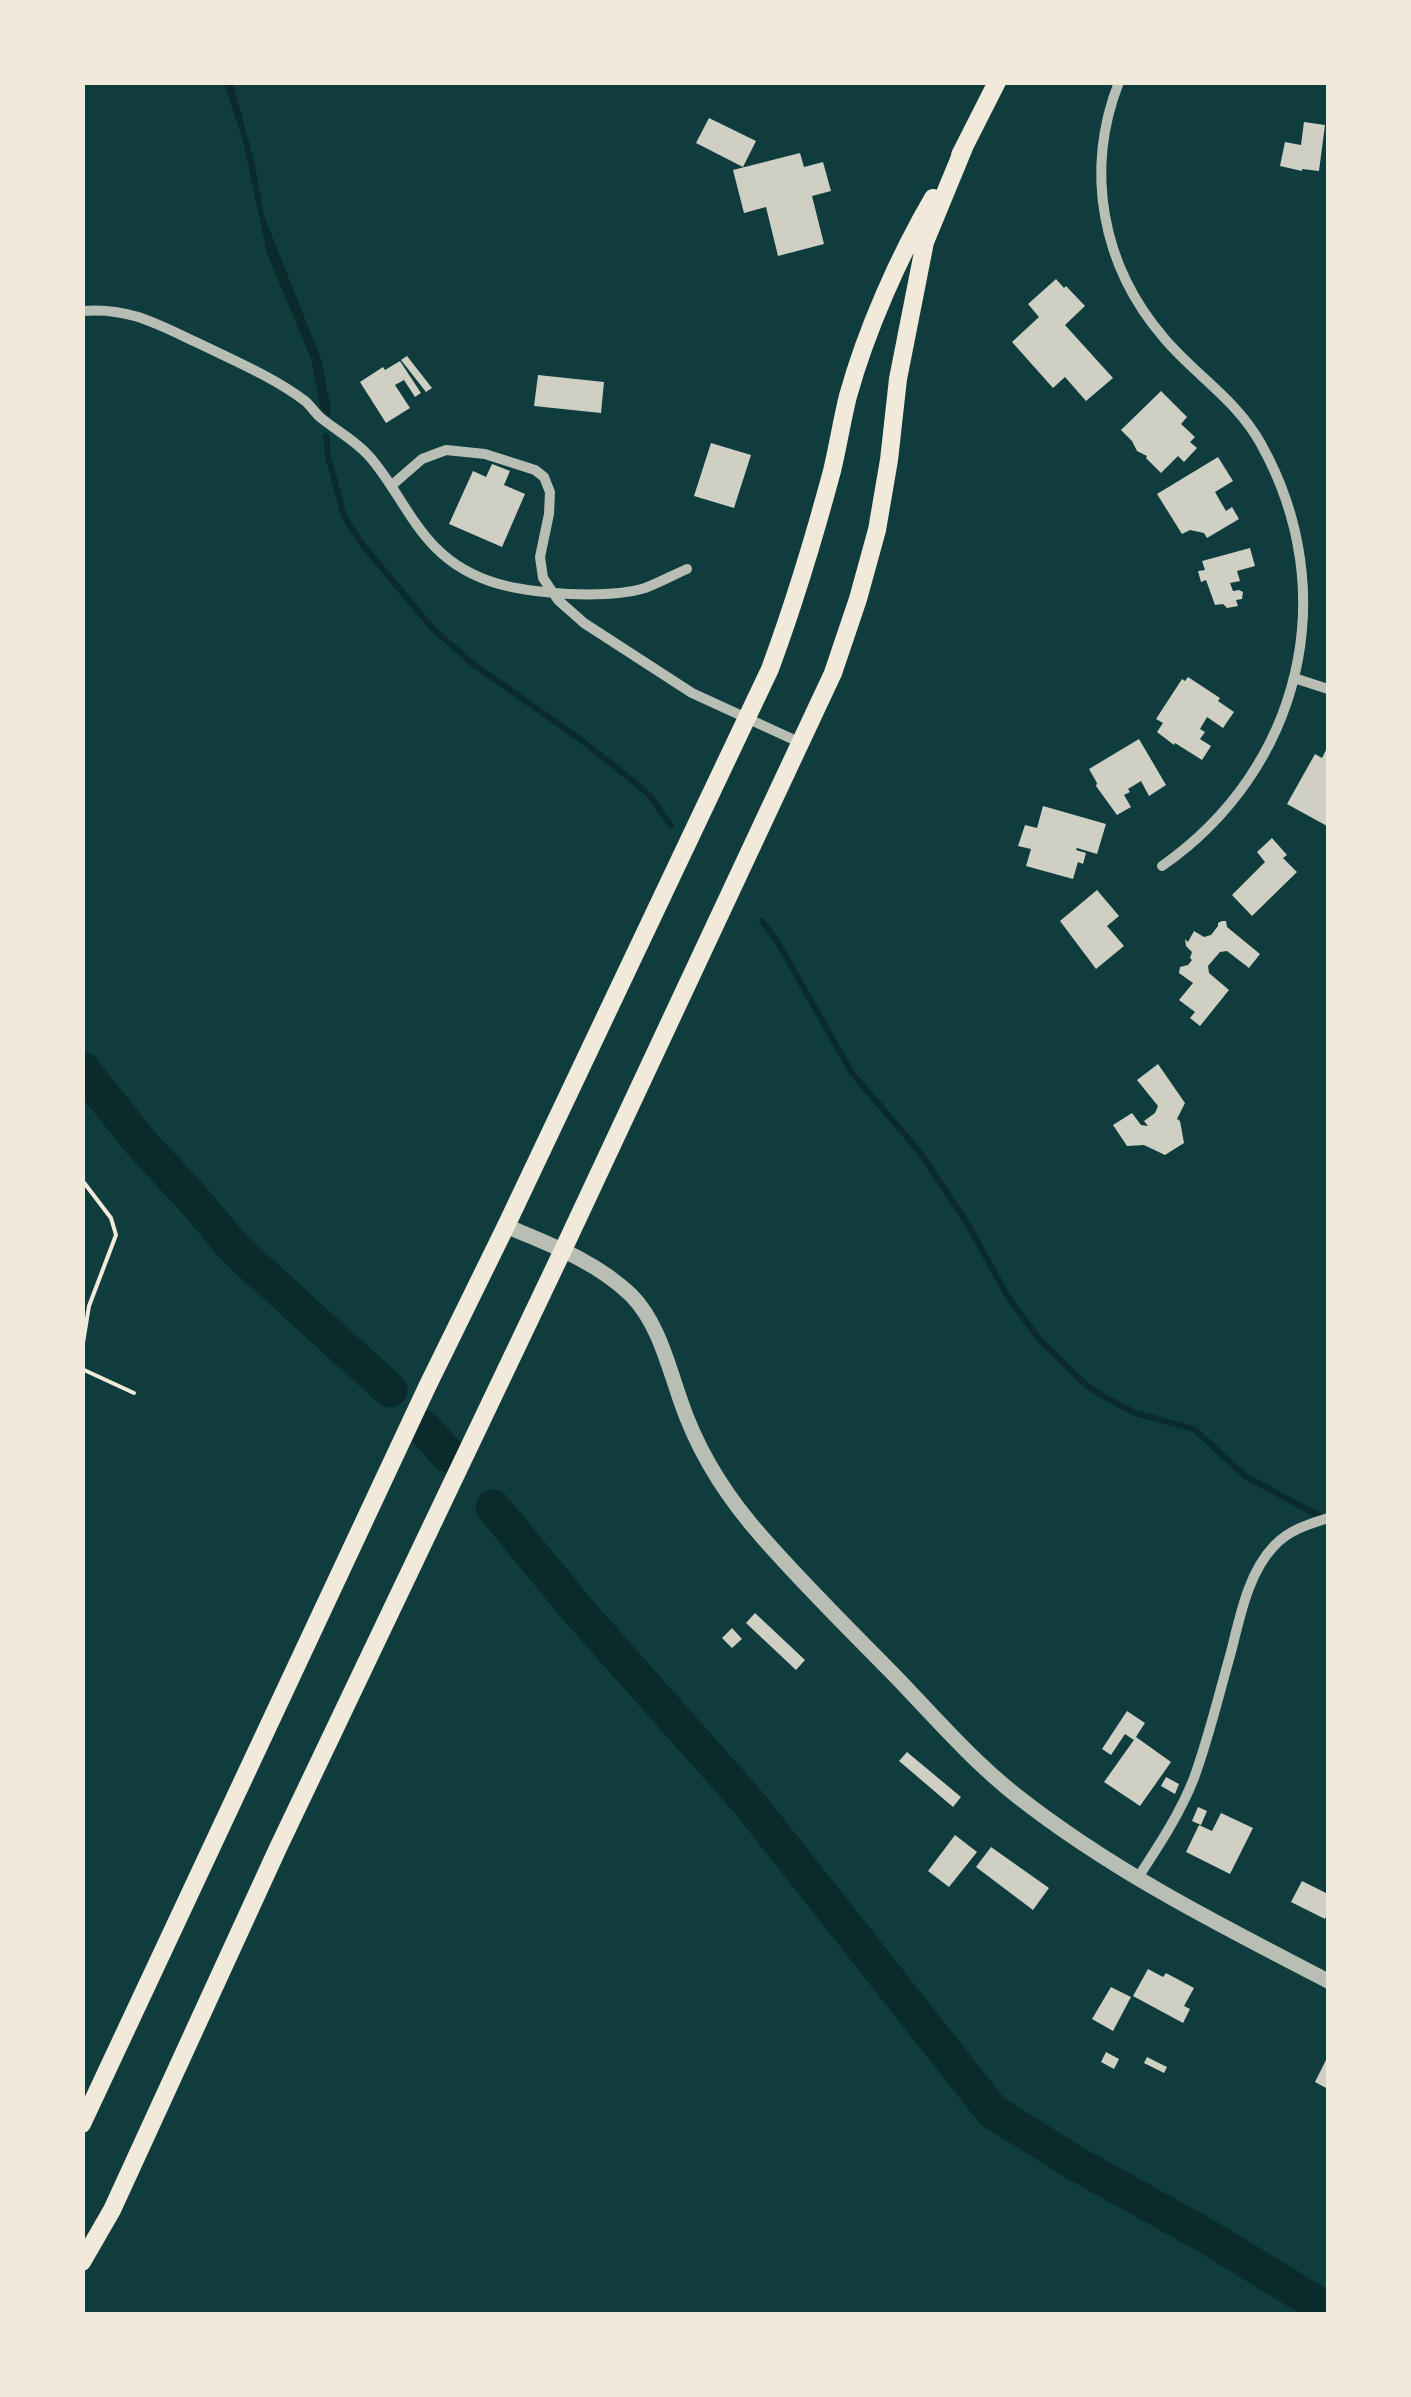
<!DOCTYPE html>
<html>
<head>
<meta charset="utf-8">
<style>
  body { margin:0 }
  #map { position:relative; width:1411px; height:2397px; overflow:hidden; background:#0f3d3e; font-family:"PT Sans",sans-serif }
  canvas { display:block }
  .frame { position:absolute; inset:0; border:85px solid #f1e9da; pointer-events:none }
</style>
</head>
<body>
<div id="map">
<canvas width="1411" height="2397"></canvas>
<div class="frame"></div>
</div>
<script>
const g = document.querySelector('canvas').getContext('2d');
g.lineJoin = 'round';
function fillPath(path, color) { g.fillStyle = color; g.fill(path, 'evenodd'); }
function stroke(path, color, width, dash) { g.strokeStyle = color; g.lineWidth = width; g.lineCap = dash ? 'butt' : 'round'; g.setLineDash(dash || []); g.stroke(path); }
const water = new Path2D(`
  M224,83h9l22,82 9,51 57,143 10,50 -1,7 -9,-6 -10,-51 -44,-106 -24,-112z`);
const stream = new Path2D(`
  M326,436l2,20 16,60 18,28 71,85 40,35 107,75 58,46 12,11 21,30
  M762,921l15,20 75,132 67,78 48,72 40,72 32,44 47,46 22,14 27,14 59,16 51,47 78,42`);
const river = new Path2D(`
  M82,1069l59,74 52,56 43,51 154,140
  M423,1427l25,28
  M493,1507l89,108 167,188 243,308 83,52 126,70 127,77`);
const building = new Path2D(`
  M709,118l47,23 -13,26 -47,-24z
  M1304,122l21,3 -6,46 -17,-2v2l-22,-5 5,-24 16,3z
  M800,153l4,14 19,-5 8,29 -19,5 12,48 -46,12 -12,-49 -22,6 -11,-43z
  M1056,279l8,9 2,-2 19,20 -20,19 48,53 -27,23 -21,-24 -12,11 -41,-46 27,-25 -11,-13z
  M407,356l25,32 -6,4 -25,-32z
  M400,361l21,32 -6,4 -11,-17 -9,5 15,23 -24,15 -26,-41 23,-15 2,3z
  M538,375l66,7 -3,31 -67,-7z
  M1161,391l26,26 -6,7 14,13 -5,5 7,6 -13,14 -6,-6 -17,17 -15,-15 1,-2 -10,-5 -5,-10 -11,-11z
  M711,443l40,12 -17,53 -40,-12z
  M1218,457l15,24 -18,11 11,19 6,-4 7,12 -32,19 -3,-5 -14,-3 -8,4 -25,-40z
  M492,464l18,7 -6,14 21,9 -23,53 -53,-23 24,-53 13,6z
  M1250,548l5,18 -18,5 3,10 -10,2 3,8 6,-1 4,2 -1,7 -6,1 2,6 -11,2 -4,-4 -8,1 -9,-25 -5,2 -3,-11 7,-1 -3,-9z
  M1188,677l32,21 -2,3 16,11 -11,16 -16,-11 -7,12 5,3 -5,7 11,7 -9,14 -27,-17 -1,2 -17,-13 6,-9 -7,-4 26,-40 3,2z
  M1139,739l27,46 -17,11 -8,-15 -13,8 2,3 -6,3 7,12 -14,8 -21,-29 1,-3 -8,-14z
  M1328,746v78l-1,2 -40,-22 28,-50 7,4z
  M1043,806l63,18 -9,30 -20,-6 -1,2 10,3 -3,11 -5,-2 -5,17 -47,-13 5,-17 -13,-3 7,-21 12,3z
  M1272,838l15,17 -4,3 14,14 -45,44 -20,-21 33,-33 -8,-10z
  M1097,890l22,26 -12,10 17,20 -28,23 -36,-48z
  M1222,921h4l1,6 33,27 -11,14 -22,-17 -7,1 -12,14 1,7 20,17 -29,36 -10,-8 5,-6 -16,-12 14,-17 -14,-10 1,-6 8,-2 4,-5 -2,-2 2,-6 -6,-6 -1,-7 3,3 6,-11 10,6 7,-2 7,-9v-3z
  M1158,1064l27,39 -8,16 3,2 4,22 -19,12 -21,-10 -17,1 -14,-21 19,-12 9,12 7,1 -4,-5 11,-8 3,-7 -21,-26z
  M755,1613l50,47 -9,10 -50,-47z
  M732,1628l10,11 -10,9 -10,-10z
  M1127,1711l18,12 -11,17 -9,-6 -14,21 -9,-6z
  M1136,1737l35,25 -31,44 -36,-24z
  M907,1752l54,45 -8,10 -54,-46z
  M1166,1777l13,7 -4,10 -14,-8z
  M1198,1807l9,4 -6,14 -9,-4z
  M1221,1813l32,15 -23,46 -44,-22 13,-27 13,6z
  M955,1835l22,17 -28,35 -21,-16z
  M991,1847l58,41 -16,22 -57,-43z
  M1302,1881l26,13v18l-3,7 -34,-17z
  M1148,1969l15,8 3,-4 28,15 -10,18 6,3 -7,14 -50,-27z
  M1111,1987l20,10 -18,34 -21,-12z
  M1106,2052l13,7 -5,10 -13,-7z
  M1328,2056v33l-13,-7z
  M1147,2057l20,10 -3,6 -20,-10z`);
const path = new Path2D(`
  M82,1180l29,38 5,17 -27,71 -7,43
  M82,1369l52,24`);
const minor = new Path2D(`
  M1119,82c-35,89 -17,184 45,256 31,37 73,62 97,106 83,149 40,325 -99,422
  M82,311c47,-4 75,13 116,32 35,17 77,35 107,58 6,5 10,12 16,17 16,13 34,22 48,38 25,28 40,65 67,92 37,37 84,43 133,46 25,1 53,1 76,-6 14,-5 28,-13 42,-19
  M391,486l31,-27 24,-9 39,4 50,16 9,7 6,15 -1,22 -9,43 3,21 15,22 26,23 108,70 109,50
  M1294,678l34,11
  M1137,1879c21,-32 43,-65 57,-101 15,-41 25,-84 37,-126 9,-35 17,-79 43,-106 15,-16 35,-22 54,-28`);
const tertiary = new Path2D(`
  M506,1226c45,19 90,35 125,69 31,31 40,84 56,123 18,46 44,84 76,120 43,49 90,95 136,142 38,40 75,82 118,116 97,76 203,129 311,185`);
const secondary = new Path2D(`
  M960,155l37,-73
  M82,2124l345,-737 79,-161 264,-557c24,-65 44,-131 62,-198 6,-25 10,-51 16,-75 18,-65 51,-140 85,-198
  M82,2262l30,-52 166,-362 285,-598 270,-577 25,-74 19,-69 12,-70 9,-81 27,-137 40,-97`);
fillPath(water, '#0a2a2b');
stroke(stream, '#0a2a2b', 6);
stroke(river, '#0a2a2b', 35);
fillPath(building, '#cfcfc3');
stroke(path, '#f1e9da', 4);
stroke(minor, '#b8beb3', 10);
stroke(tertiary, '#b8beb3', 15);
stroke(secondary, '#f1e9da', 18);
</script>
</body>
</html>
